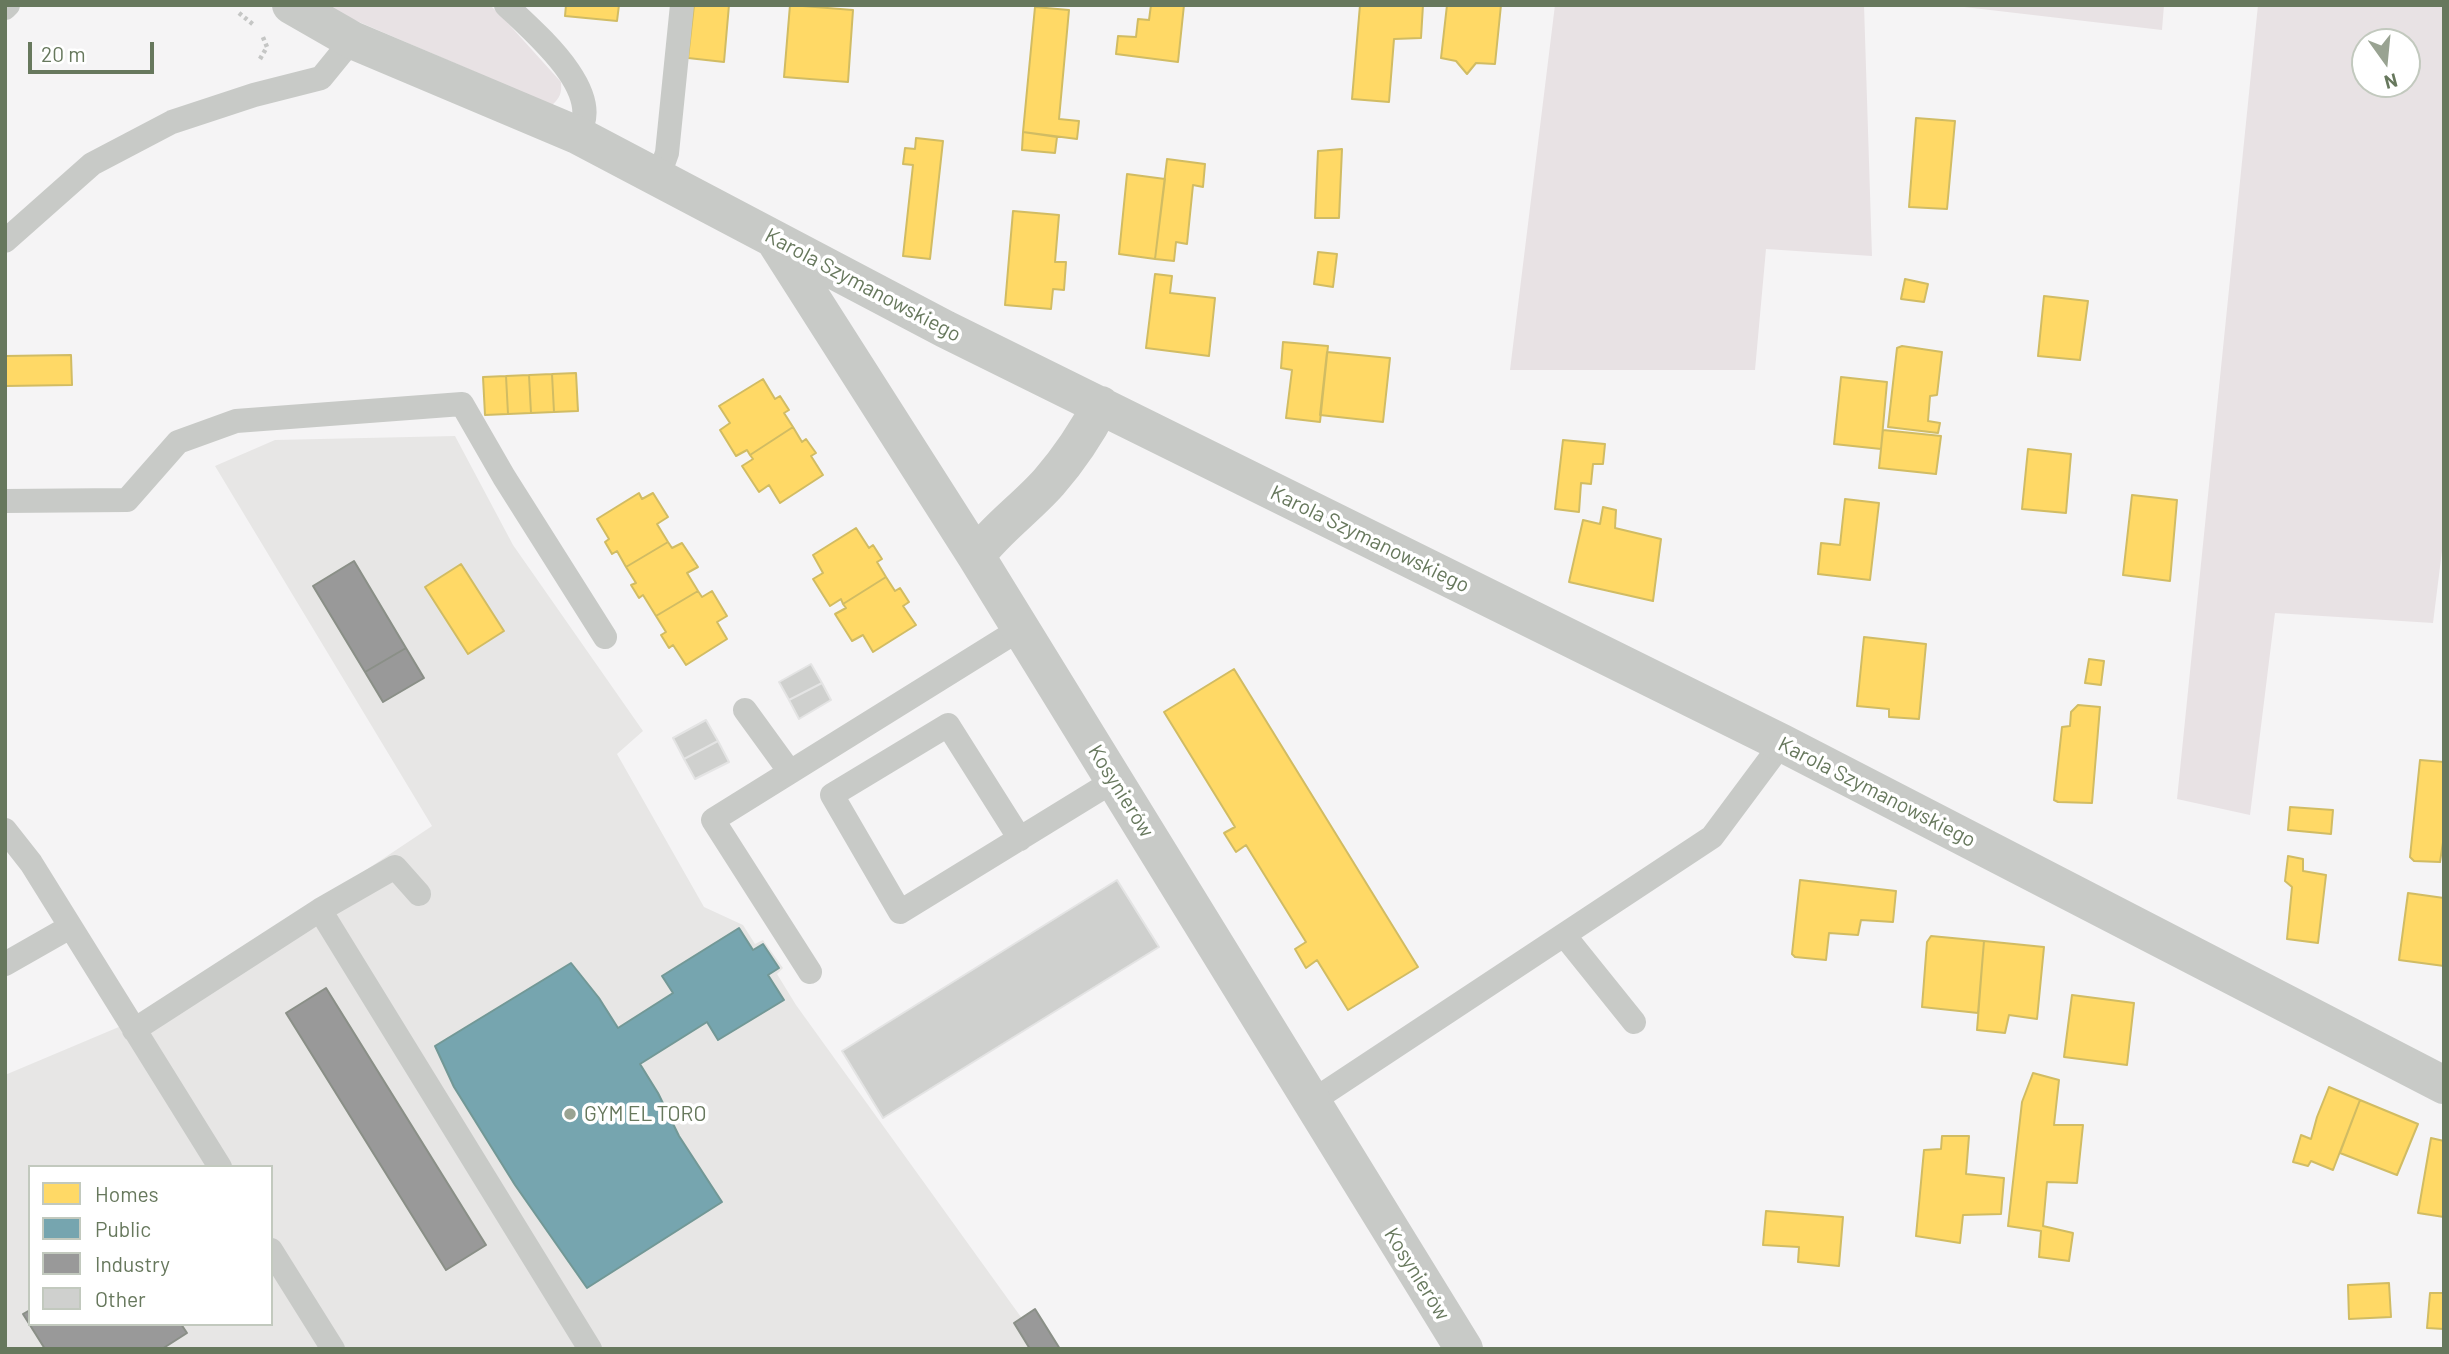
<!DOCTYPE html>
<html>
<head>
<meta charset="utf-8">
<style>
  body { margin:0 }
  #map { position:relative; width:2449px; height:1354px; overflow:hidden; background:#f5f4f5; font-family:Barlow,sans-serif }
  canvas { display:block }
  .frame { position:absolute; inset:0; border:7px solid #67785d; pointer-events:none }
  .legend { position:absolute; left:28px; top:1165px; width:245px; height:161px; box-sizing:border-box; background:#fff; border:2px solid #c2c9be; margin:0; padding:9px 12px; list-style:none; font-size:21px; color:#67785d }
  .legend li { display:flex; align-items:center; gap:14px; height:35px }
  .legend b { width:35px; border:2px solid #c2c9be }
  .north { position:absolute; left:2351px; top:28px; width:70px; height:70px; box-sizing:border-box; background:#fff; border:2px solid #c2c9be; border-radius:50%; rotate:165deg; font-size:19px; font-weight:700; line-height:28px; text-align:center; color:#67785d }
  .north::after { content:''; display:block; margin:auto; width:24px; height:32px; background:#99a392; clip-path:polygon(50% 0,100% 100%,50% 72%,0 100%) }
  .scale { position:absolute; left:28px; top:42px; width:126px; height:32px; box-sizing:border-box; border:4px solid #67785d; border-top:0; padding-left:9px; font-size:21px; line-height:24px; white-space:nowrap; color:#67785d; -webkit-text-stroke:5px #fff; paint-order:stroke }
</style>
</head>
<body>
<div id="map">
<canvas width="2449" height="1354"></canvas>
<div class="frame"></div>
<ul class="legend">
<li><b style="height:19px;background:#ffd966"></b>Homes</li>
<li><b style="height:19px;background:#76a5af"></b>Public</li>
<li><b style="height:19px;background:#999"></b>Industry</li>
<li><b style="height:19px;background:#cfd0ce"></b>Other</li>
</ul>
<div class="north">N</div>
<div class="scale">20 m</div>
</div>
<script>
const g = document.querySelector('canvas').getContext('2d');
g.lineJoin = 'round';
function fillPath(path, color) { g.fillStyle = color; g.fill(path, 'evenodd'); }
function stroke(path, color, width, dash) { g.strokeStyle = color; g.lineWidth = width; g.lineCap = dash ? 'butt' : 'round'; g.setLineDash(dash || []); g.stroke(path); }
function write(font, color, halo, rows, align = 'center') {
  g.font = font + ' Barlow,sans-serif'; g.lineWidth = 7; g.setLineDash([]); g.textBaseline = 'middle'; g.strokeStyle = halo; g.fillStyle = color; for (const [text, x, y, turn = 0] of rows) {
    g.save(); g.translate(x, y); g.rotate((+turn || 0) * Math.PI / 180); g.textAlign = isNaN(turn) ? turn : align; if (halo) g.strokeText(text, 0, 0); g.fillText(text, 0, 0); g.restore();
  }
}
const built = new Path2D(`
  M455,436l58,109 130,186 -26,23 87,153 39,18 12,19 8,-4 20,28 -6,6 19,31 248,344h-1039v-274l147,-62 280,-187 -217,-360 60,-26zM30,1167h241v157h-241z`);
const green = new Path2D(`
  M327,5h163l15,15 56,62c1,11 -1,16 -9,23l-200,-86z
  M1555,5h309l8,251 -106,-7 -11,121h-245z
  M1947,5h217l-2,25z
  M2258,5h186v530l-11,88 -158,-10 -25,202 -73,-16zM2365,42h42v42h-42z`);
const homes = new Path2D(`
  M566,5h53l-2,16 -52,-5z
  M694,5h35l-5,57 -36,-4z
  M790,5l63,5 -5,72 -64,-5z
  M1151,5h33l-6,57 -62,-8 2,-18 18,1 2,-18 11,1z
  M1360,5h63l-2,33 -27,1 -5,63 -37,-3z
  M1447,5h54l-6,59 -19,-1 -9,11 -11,-13 -15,-3z
  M1035,7l34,3 -10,109 20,2 -2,18 -54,-7z
  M1916,118l39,3 -8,88 -38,-2z
  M1023,132l34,5 -2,16 -33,-3z
  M916,138l27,3 -13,118 -27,-3 10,-91 -10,-1 2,-16 10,1z
  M1342,149l-3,69h-24l3,-67z
  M1167,159l38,5 -2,23 -10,-2 -6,59 -11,-2 -2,19 -19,-2z
  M1127,174l38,5 -10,80 -36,-5z
  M1013,211l46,4 -4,47h11l-2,28 -11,-1 -2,20 -46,-4z
  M1318,252l19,2 -4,33 -19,-3z
  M1155,274l17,2 -2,17 45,5 -6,58 -63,-8z
  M1905,279l23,5 -4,18 -23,-3z
  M2044,296l44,5 -8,59 -42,-4z
  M1283,342l45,4 -8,76 -34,-4 6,-48 -11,-2z
  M1902,346l40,6 -5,43 -7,1 -2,25 12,2 -2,10 -50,-6 9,-79z
  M1327,352l63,6 -7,64 -63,-7z
  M71,355l1,30 -67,1v-30z
  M576,373l2,38 -24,1 -2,-38z
  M552,374l2,38 -23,1 -2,-38z
  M529,375l2,38 -23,1 -2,-38z
  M506,376l2,38 -23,1 -2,-38z
  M1841,377l46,5 -6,67 -47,-5z
  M763,379l12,20 5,-3 9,14 -5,3 9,14 -43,28 -3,-5 -11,6 -16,-26 10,-7 -11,-17z
  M793,427l9,15 4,-3 10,14 -5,3 12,19 -43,28 -11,-18 -10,7 -17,-26 11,-7 -3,-4z
  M1883,430l58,6 -5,38 -57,-6z
  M1563,440l42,4 -2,20h-10l-2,20 -10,-1 -2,29 -24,-3z
  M2028,449l43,5 -5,59 -44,-4z
  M639,493l3,6 11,-6 15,24 -11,7 11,18 -42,25 -9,-16 -5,3 -7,-12 4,-3 -12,-20z
  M2132,495l45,5 -7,81 -47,-6z
  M1845,499l34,4 -9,77 -52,-6 3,-31 19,2z
  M1603,507l13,3 -1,18 46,11 -8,62 -84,-19 14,-62 17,4z
  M856,528l13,20 4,-3 9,14 -5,3 9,15 -43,27 -2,-5 -11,7 -17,-27 10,-6 -10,-18z
  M668,542l4,6 10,-5 16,24 -11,6 11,18 -42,25 -13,-21 -4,3 -8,-13 5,-2 -10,-16z
  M461,564l43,67 -36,23 -43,-67z
  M886,577l9,14 5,-3 9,14 -6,4 13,19 -43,27 -10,-17 -11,6 -17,-27 11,-6 -3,-4z
  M698,591l4,6 10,-6 15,25 -10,6 10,17 -41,26 -13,-20 -4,3 -8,-13 5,-3 -10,-16z
  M1864,637l62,7 -7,75 -30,-2v-8l-32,-3z
  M2089,659l15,2 -3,24 -16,-2z
  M1234,669l184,298 -70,43 -31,-50 -11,8 -11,-19 11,-7 -60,-97 -10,7 -12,-19 11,-6 -71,-115z
  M2078,705l22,2 -8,96 -34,-1 -4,-2 8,-73 8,-1 1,-14z
  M2420,760l24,2v74l-4,26 -26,-1 -4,-4z
  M2290,807l43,3 -2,24 -43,-4z
  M2288,856l15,3v12l23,4 -8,68 -31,-4 5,-52 -7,-6z
  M1800,880l96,11 -3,31 -32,-2 -3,15 -29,-2 -3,27 -31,-3 -3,-3z
  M2408,893l36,5v68l-45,-6z
  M1931,936l53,5 -6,72 -56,-6 5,-65z
  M1984,941l60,6 -7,72 -28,-4 -4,18 -28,-3z
  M2072,995l62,8 -7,62 -63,-8z
  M2033,1073l26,7 -5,45h29l-6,58 -30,-1 -4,44 30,7 -4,28 -30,-4 2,-26 -33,-5 14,-124z
  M2329,1087l31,13 -27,70 -22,-9 -3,5 -15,-4 8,-27 10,4 6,-22z
  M2360,1100l58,24 -21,51 -57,-22z
  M1942,1136h27l-3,38 38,4 -3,36 -38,1 -3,28 -44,-7 8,-86 17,-1z
  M2431,1138l13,3v76l-26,-4z
  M1766,1211l77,6 -4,49 -41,-4 1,-15 -36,-2z
  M2389,1283l2,34 -42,2 -1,-34z
  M2430,1293h14v36l-17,-1z`);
const public = new Path2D(`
  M739,928l14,22 10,-6 16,24 -11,7 16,25 -66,40 -11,-18 -67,42 18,29 21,43 43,66 -135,86 -72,-103 -61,-98 -19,-41 136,-83 28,35 19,30 55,-35 -11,-17z`);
const industry = new Path2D(`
  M354,561l52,87 -41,24 -52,-86z
  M406,648l18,30 -41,24 -18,-30z
  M326,988l160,257 -40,25 -160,-257z
  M1035,1309l25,40h-30l-16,-26z
  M30,1310v14h151l6,9 -25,16h-117l-22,-35z`);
const building = new Path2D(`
  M811,664l11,19 -33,17 -10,-18z
  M822,683l9,17 -32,19 -10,-19z
  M706,720l12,21 -34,18 -11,-21z
  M718,741l11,21 -34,17 -11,-20z
  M1117,880l42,67 -276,171 -41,-67z`);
const path = new Path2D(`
  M239,13l16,13
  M260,59l7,-12 -5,-12`);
const lane = new Path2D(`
  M506,5c28,27 102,88 71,130
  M5,8l3,-3
  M658,178l9,-25 15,-148
  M5,241l87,-77 80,-42 82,-27 67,-17 31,-38
  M5,501l122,-1 51,-58 58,-21 226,-17 42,73 101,160
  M745,710l45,62
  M5,830l26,33 189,304
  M1020,839l-72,-114 -116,70 68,117 215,-132
  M320,910l270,439
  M1564,935l70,87
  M5,964l65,-37
  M810,972l-97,-152 307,-191
  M134,1030l186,-120 75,-43 24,27
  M1311,1102l401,-265 70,-94
  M271,1250l62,99`);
const street = new Path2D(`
  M291,5l61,35 225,95 368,194 837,414 662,342
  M774,239l202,317 488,793
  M976,556c21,-28 50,-48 73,-74 20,-23 38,-50 52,-77`);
const markers = [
  [570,1114,7,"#99a392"]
];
const streetNames = [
  ["Karola Szymanowskiego",863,285,28],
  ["Karola Szymanowskiego",1370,539,26],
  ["Kosynierów",1121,791,58],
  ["Karola Szymanowskiego",1877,792,27],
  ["Kosynierów",1417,1274,58]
];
const poiNames = [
  ["GYM EL TORO",584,1114]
];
fillPath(built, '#e7e6e5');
fillPath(green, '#e8e2e4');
fillPath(homes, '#ffd966');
stroke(homes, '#d1bc63', 2);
fillPath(public, '#76a5af');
stroke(public, '#729896', 2);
fillPath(industry, '#999');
stroke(industry, '#8a8f87', 2);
fillPath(building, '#cfd0ce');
stroke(building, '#e4e4e4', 2);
stroke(path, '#c5c6c5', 4.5, [3.5, 3.5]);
stroke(lane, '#c8cac7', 24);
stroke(street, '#c8cac7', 38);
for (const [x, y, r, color] of markers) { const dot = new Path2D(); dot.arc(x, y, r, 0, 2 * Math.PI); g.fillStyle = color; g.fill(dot); stroke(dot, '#fff', 2.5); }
write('21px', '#67785d', '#fff', streetNames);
write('21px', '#67785d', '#fff', poiNames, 'left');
</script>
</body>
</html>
